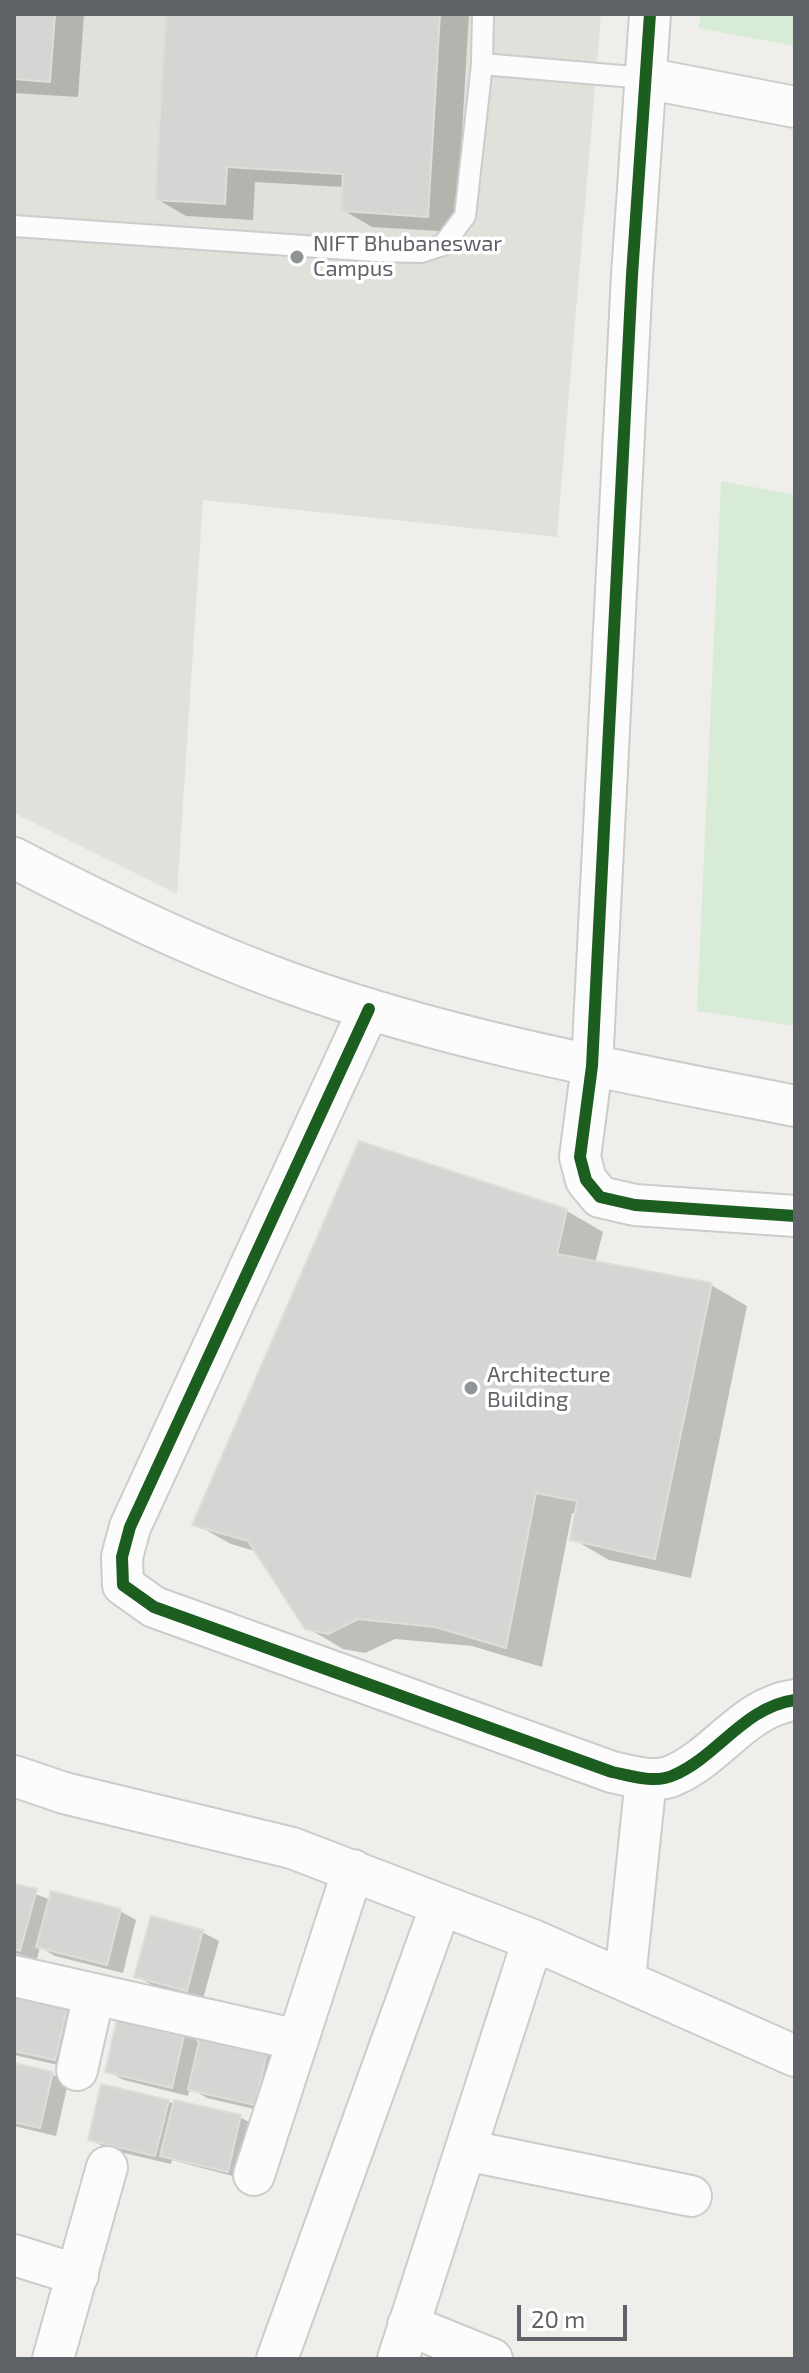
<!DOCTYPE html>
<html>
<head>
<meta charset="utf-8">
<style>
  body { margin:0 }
  #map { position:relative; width:809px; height:2373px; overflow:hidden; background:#efeeea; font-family:"Exo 2",sans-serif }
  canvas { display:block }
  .frame { position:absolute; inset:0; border:16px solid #5f6368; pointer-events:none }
  .scale { position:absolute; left:517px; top:2305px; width:110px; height:36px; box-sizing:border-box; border:4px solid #5f6368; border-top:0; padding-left:10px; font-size:24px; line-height:28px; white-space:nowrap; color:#5f6368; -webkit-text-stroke:6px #fff; paint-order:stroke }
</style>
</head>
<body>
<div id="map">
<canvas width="809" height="2373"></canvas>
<div class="frame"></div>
<div class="scale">20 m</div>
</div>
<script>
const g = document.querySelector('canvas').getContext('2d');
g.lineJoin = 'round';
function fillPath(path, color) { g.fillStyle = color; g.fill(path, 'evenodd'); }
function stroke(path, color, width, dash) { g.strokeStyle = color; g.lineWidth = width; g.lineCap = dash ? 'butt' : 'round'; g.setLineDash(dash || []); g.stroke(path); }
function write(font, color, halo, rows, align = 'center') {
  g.font = font + ' "Exo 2",sans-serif'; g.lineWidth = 7; g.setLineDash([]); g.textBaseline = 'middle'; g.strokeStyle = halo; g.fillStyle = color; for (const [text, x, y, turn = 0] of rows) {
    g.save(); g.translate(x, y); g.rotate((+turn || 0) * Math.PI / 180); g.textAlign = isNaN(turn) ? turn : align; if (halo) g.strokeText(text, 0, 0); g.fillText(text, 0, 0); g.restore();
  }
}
const education = new Path2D(`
  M14,14h587l-44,523 -354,-37 -26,394 -163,-81z`);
const green = new Path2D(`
  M701,14h94v32l-97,-18z
  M721,481l74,14v531l-98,-15z`);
const shadow = new Path2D(`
  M14,14h70l-6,83 -64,-4z
  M168,14h301l-13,218 -84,-5 -29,-17 1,-23 -89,-5 -2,38 -67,-4 -29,-17z
  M567,1211l36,21 -8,31 116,22 36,21 -56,272 -82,-18 -36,-21 4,-26h-5l-30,154 -70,-21 -77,-7 -30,14 -22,-4 -37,-22 -48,-75 -27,-8 -36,-20z
  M14,1886l37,14 69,11 16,9 -13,53 -68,-17 -15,-9 -3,12 -23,-6z
  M202,1932l17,9 -16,58 -51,-14 -16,-9z
  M14,1994l53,12 16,9 -12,53 -57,-13z
  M184,2033l17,10 66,8 17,9 -13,53 -64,-15 -17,-10 -2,8 -64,-16 -17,-9z
  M14,2065l38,9 16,9 -12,53 -42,-10z
  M168,2102l72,15 16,9 -12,53 -72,-19 -1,4 -64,-15 -17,-10z`);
const building = new Path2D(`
  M14,14h41l-5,68 -36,-3z
  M166,14h274l-12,203 -87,-6 2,-37 -116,-7 -2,37 -70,-4z
  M359,1141l208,68 -10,45 155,29 -57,276 -85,-19 7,-39 -41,-8 -30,155 -71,-21 -77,-8 -30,15 -23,-5 -57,-88 -56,-16z
  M14,1884l23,5 -17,62 -6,-2z
  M51,1891l70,18 -14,56 -71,-18z
  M151,1916l52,14 -16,61 -53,-14z
  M14,1991l54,13 -13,56 -41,-9z
  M118,2015l67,16 -13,57 -67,-16z
  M201,2033l67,16 -13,56 -67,-15z
  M14,2063l39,9 -13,56 -26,-6z
  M101,2084l68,16 -14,56 -67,-16z
  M174,2100l67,15 -13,57 -68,-16z`);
const lane = new Path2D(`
  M482,64l163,14
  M14,226l362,25 45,1 22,-7 22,-29 17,-152 1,-50`);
const street = new Path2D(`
  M650,14l-18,261 -40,791 -12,91 6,23 14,17 35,8 160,11
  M645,78l150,29
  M14,858c89,46 181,91 276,125 160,58 338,90 505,123
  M369,1009l-239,518 -8,30 1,28 31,22 458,165c19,4 44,12 62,3 44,-19 70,-68 121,-75
  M14,1776l50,17 228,55 241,92 262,116
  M14,1976l284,64
  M625,1979l21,-200
  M77,2070l17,-76
  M465,2150l226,46
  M254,2175l99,-305
  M14,2255l64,20
  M408,2325l84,34
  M53,2359l54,-192
  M277,2359l164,-454
  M398,2359l135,-419`);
const cycleway = new Path2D(`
  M650,14l-18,261 -40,791 -12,91 6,23 14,17 35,8 160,11
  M369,1009l-239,518 -8,30 1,28 31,22 458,165c19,4 44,12 62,3 44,-19 70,-68 121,-75`);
const markers = [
  [297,257,8,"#919496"],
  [471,1388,8,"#919496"]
];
const poiNames = [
  ["NIFT Bhubaneswar",313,244],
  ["Campus",313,269],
  ["Architecture",487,1375],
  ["Building",487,1400]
];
fillPath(education, '#e2e0da');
fillPath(green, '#d8ebd6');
fillPath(shadow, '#0003');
fillPath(building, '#d6d5d3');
stroke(building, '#deddd9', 2);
stroke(lane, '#cbcccc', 24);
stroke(street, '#cbcccc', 44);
stroke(lane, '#fdfcfc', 20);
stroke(street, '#fdfcfc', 40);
stroke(cycleway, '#1b5e20', 12);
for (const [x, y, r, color] of markers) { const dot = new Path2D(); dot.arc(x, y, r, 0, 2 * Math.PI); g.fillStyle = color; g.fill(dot); stroke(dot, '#fff', 3); }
write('22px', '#5f6368', '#fff', poiNames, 'left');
</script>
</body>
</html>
